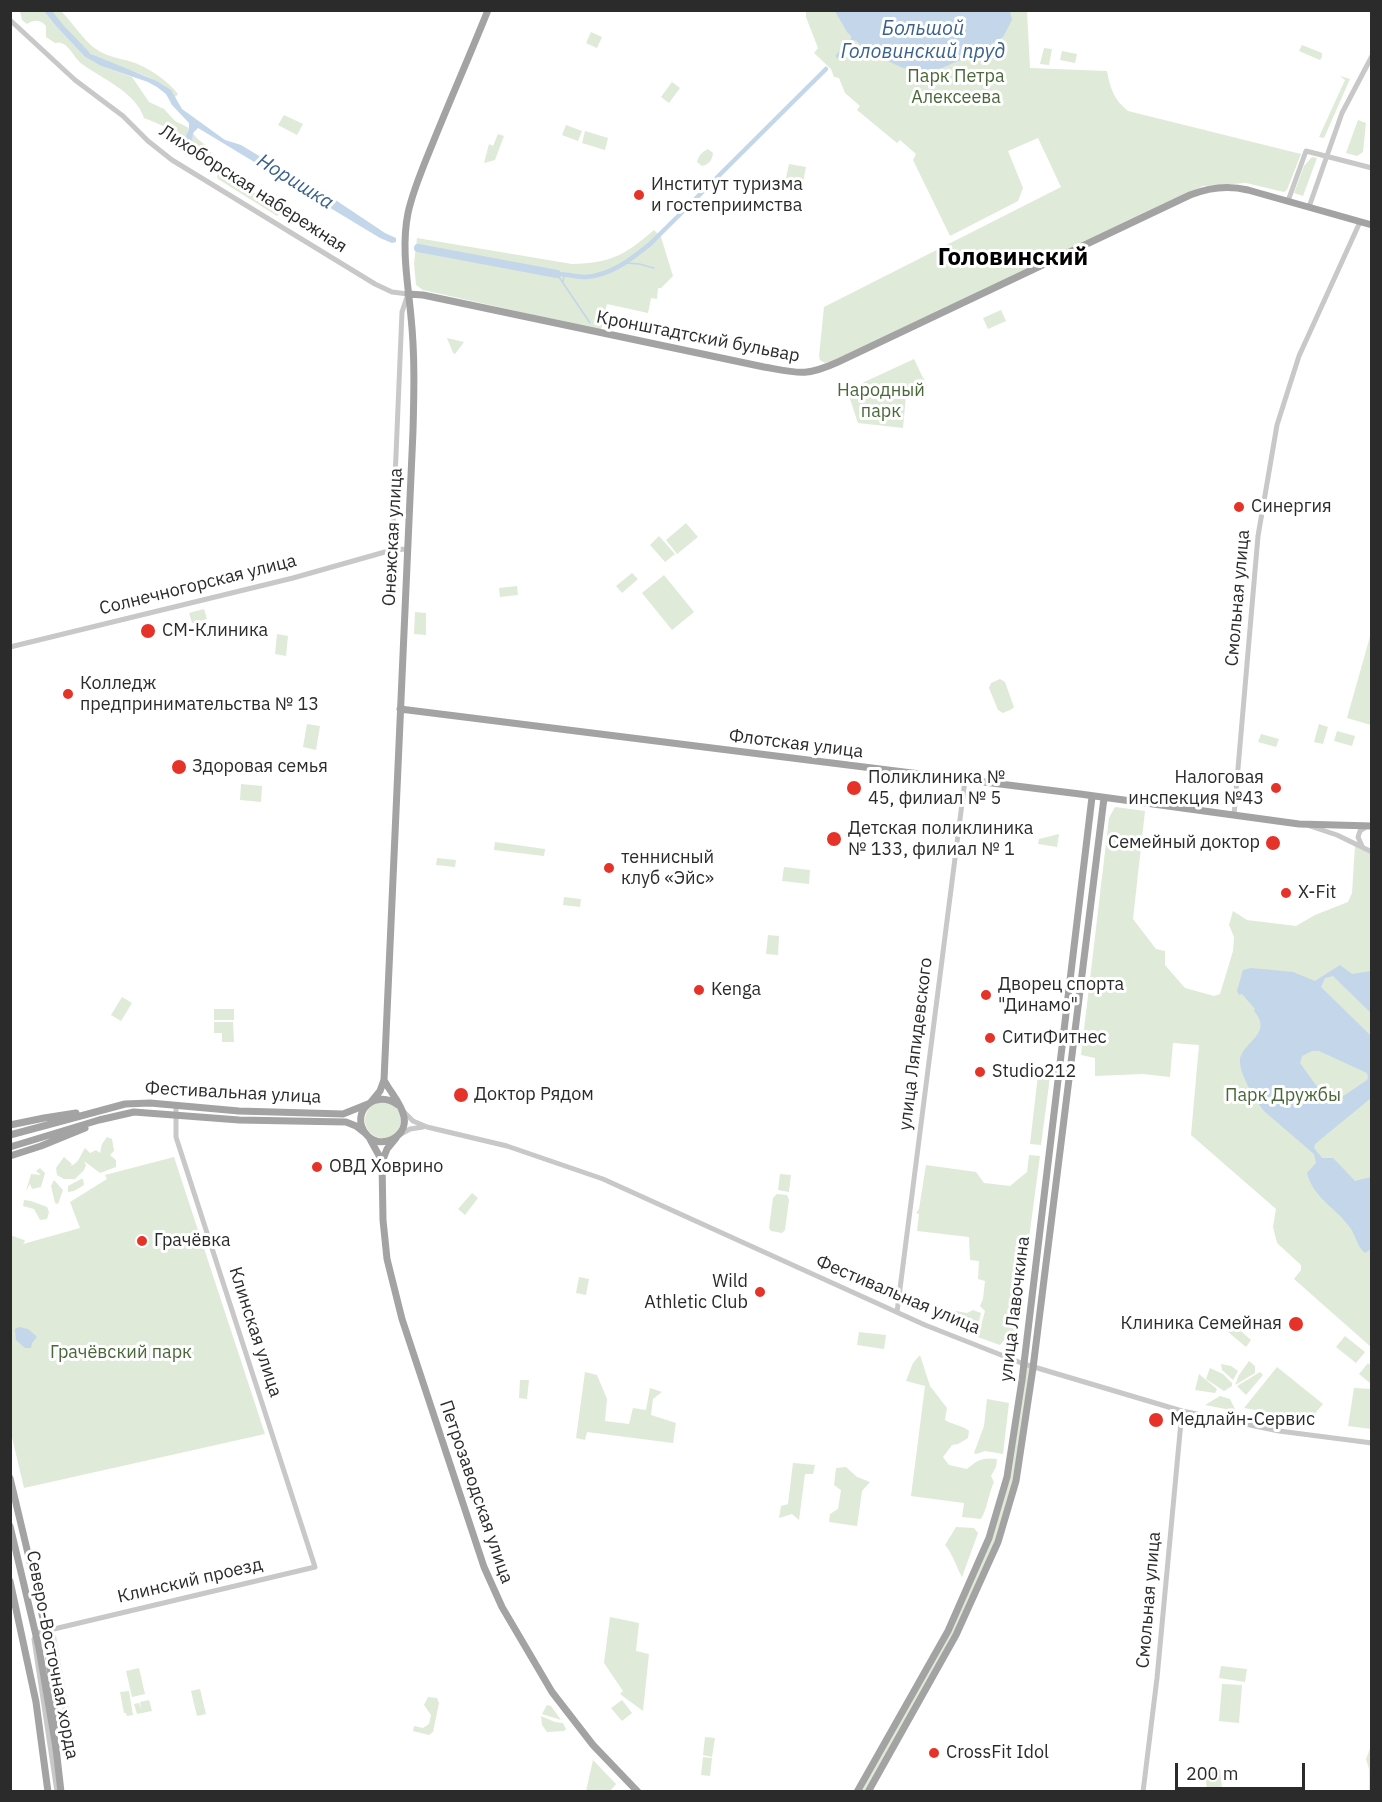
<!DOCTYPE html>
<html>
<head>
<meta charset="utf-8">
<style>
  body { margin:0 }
  #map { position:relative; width:1382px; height:1802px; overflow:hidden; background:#fff; font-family:"IBM Plex Sans",sans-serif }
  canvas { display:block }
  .frame { position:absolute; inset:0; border:12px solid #2b2b2b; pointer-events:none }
  .scale { position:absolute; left:1175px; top:1763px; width:130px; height:27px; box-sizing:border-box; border:3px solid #2b2b2b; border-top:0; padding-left:8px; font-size:18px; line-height:21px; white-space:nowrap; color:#2b2b2b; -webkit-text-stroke:4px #fff; paint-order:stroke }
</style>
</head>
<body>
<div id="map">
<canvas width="1382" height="1802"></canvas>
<div class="frame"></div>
<div class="scale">200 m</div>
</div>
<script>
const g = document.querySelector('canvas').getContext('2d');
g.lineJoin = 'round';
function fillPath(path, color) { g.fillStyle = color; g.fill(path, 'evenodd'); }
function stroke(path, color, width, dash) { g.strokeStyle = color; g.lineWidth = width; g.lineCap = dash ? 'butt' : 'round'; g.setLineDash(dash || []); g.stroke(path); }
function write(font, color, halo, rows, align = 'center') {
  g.font = font + ' "IBM Plex Sans",sans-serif'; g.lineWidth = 6; g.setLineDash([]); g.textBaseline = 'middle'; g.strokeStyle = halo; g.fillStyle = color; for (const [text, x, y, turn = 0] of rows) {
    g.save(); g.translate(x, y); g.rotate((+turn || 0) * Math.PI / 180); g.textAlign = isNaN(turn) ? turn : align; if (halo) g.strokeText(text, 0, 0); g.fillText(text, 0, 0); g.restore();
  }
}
const green = new Path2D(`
  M806,10l221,1 3,57 77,3c3,17 7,29 21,40l173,43 -14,36 -3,2 -38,-9 -43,3 -371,175 -7,2 -5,-3 -1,-4 5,-49 237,-120 -23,-49 -30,13 15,37 -5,13 -68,35 -37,-76 3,-6 -16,-14 -3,3 -40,-33 3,-4 -15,-13 -6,-15 -5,-1 -3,-8 -17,-16 4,-5 -12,-31z
  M20,11h24l11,14 30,32 16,9 31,11 17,25 15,7 11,12 14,7 -5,14 8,5 1,-14c6,10 15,10 20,24l-2,5c-13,-3 -34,-3 -33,-23 -7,-12 -22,-16 -34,-21 -8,-26 -42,-39 -62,-54 -10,-8 -15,-25 -27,-21l-9,-6v-11c-6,-7 -12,-6 -19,-2l-5,-4z
  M52,11h9c10,10 24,31 35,38 11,8 23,9 36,13 16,5 36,19 46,32l-3,3c-11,-22 -61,-28 -82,-42 -12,-8 -33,-32 -41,-44z
  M591,32l11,5 -5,11 -11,-5z
  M1302,45l20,8v4l-2,3 -21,-9z
  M1044,48l8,1 -3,16 -9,-1z
  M1062,51l15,3 -2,9 -15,-3z
  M1340,76l10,3 -26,59 -5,-1 26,-57z
  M672,82l8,6 -11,15 -8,-6z
  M284,115l19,9 -6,11 -19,-10z
  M1358,120l8,3 -3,29 -6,4 -11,-3z
  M566,125l16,6 -4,10 -16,-6z
  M585,131l23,7 -3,12 -23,-7z
  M498,134l6,2 -9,24 -11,3 5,-19 4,2z
  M708,149l5,4c-1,8 -4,11 -11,13l-5,-4c2,-7 5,-10 11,-13z
  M1312,157l5,1 -14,38 -9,-3 10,-27z
  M789,164l17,3 -3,15 -17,-4z
  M221,172l11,1c4,4 5,8 9,12 12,10 31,13 40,27l-4,4 -59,-37 -1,-3z
  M654,230l7,7 12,39 -12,12h-3l-1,11 -6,-1 -3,15 -41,-9 -6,26 -178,-40 -7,-5 -2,-22 3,-25 155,26c39,-1 53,-9 82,-34z
  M1001,310l5,11 -18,8 -5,-11z
  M447,338l17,4 -9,12 -2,-1z
  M914,359l13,27 -21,9 -3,33 -45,-5 -11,-33z
  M686,523l12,14 -21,17 -11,-14z
  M659,536l16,18 -10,8 -15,-17z
  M632,573l6,6 -16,14 -6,-7z
  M664,575l30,37 -22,18 -30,-37z
  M517,586l1,9 -18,2 -1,-9z
  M204,609l3,10 -15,4 -3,-10z
  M415,612l11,1v22l-12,-1z
  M1371,633v92l-24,-7z
  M277,634l11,2 -2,20 -11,-2z
  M1000,679l5,3 9,25 -2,2 -9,4 -5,-3 -9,-22 2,-5z
  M307,724l13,2 -4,24 -13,-3z
  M1319,724l9,3 -5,17 -9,-2z
  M1337,731l18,5 -3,10 -18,-5z
  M1261,734l18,5 -3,8 -18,-5z
  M241,784l21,2 -1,16 -21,-2z
  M1115,807l30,4 -12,108 23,30 9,2v14l20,23 29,8 6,-2 13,-43 1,-14 -5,-12 4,-14 14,9 49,6 19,-11 33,-13 4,-9 3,-47 16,8v493l-77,-68 7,-9v-5l-24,-22 -4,-16 3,-18 -85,-74 8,-90 -26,-2 -3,34 -27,-3 -48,2v-18l-14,-3 28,-237z
  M1059,834l-2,13 -19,-3 1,-5z
  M495,842l50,7 -1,7 -50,-6z
  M437,858l19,2 -1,7 -19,-2z
  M784,867l26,3 -1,14 -27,-3z
  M564,897l17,2 -1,8 -17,-2z
  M768,935l11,1 -1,19 -12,-1z
  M122,997l10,6 -11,18 -10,-6z
  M214,1009h20v11h-20z
  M214,1022h19l1,20h-12v-9h-8z
  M1038,1075l12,2 -9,68 -11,-1z
  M365 1120a18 18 0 1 1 36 0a18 18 0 1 1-36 0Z
  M107,1137l5,2 2,12 -4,4 6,5v7l-16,6 -16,-12 2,4 -2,5 -9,9h-11l-7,-4 -1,-7 8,-11 8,7 -2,2c9,-2 10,-11 15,-18l5,5 6,-3 4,3 2,-9z
  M1029,1155l11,1 -24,179 -10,3 -6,7 -22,-8 7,-26 -5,-5 3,-7 2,-18 -7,-2 1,-18 -9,-1 -1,-23 -52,-6 2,-17 -3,-1 3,-4 7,-44 50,7 8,11 26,3 17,-14z
  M174,1157l91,277 -241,54 -13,-55 -1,-198 14,5 1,1 -2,3 57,-16 -10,-26 37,-23 -2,-4z
  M40,1168l5,5 -4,14 -9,2 -2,-5 -4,7 5,-17 10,1 -5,-4z
  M780,1174l11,1 -2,17 -11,-2z
  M81,1179h2l1,6 -10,6 -6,1v-6z
  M54,1180l9,10 -5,14 -3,-1 -4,-17z
  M472,1193l6,5 -13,17 -7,-6z
  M777,1194l10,1 2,5 -4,30 -3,3 -11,-2 -2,-3 4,-30z
  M24,1200l7,1 16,6 2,5 -2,7 -7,1 -6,-11 -11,-3z
  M579,1277l10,2 -3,16 -10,-2z
  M973,1310l8,3 -3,12 -4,-2 -17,4 -5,-4 4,-12 11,2z
  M1233,1324l18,16 -5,7 -19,-16z
  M859,1332l27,3 -2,14 -27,-4z
  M1345,1336l20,16 -9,11 -20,-16z
  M920,1355l10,31 17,22 -2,12c8,5 17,5 24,11l-1,7 -10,6 -6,1 -9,12 6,8 18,4c10,-9 16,-12 30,-10l-1,8 -5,9 3,6c-6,13 -6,25 -13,37l-19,-2 2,-14 -53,-7 14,-110 -19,-5 7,-18z
  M1249,1361l6,5v7l-20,12 4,-10z
  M1368,1363l3,3 -1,17 -11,-9z
  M1024,1364l9,4 -17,113 -34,99 -114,211 -11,1 86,-150 55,-133z
  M1221,1364l10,2 7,5 -5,9 -11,-10z
  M1277,1367l46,37 -13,15 -66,-11z
  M1210,1368l13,6 9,9v3l-8,5 -18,-12z
  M585,1372l12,3 10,24 -2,22 24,3 4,-16 13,2 4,-22 12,4 -9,7 -2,16 25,8 -3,20 -86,-11 -2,8 -9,-2z
  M1260,1372l3,3 -17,20 -9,-9z
  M1199,1374l18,15 -2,4 -20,-3z
  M520,1380h9l-2,19 -8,-1z
  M1354,1388l17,1v40l-23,-3z
  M1220,1396l10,3 6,12 -31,-6z
  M987,1399l22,4 -6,51 -18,-3 -9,3 -2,-1 10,-27z
  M793,1463l22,2 -2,9h-8l-6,46 -7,-6 -13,4 2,-12 7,-2z
  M846,1467l11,10 13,5 -8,9 -5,35 -28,-4 1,-8 8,-5 3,-19 -7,-5 2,-17z
  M956,1527l18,1 4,5 -16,44c-6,-10 -9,-23 -17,-32z
  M610,1617l29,6 -3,28 13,3 -6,57 -23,-17 3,-3 -19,-28z
  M56,1635l15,86h-7l-13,-85z
  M1221,1666l26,3 -2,13 -26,-4z
  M139,1668l6,26 -13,3 -6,-26z
  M1222,1684l20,1 -3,38 -20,-2z
  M200,1689l6,25 -9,2 -6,-25z
  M129,1691l4,24 -6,1 -1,-3h-2l-4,-21z
  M428,1697l9,1 2,5 -6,29 -4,3 -16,-4 1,-5 9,2 6,-4 2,-9 -7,-10z
  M149,1700l3,11 -15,3 -3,-10 5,-1 2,6 -1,-7z
  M622,1700l10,13 -10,8 -11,-13z
  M547,1705l4,1 10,14 -19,-6z
  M541,1716l14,6 8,1 3,6 -2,2 -17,1 -5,-7z
  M705,1737l10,1 -3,19 -9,-2z
  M1371,1746l1,45 -3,1v-23l-3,-10z
  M703,1757l9,1 -2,18 -9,-1z
  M593,1760l23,24 -6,7h-24z
  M1220,1769l2,20 -15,2 -2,-20z`);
const water = new Path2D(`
  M44,11h8l12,15 27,28 66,27 14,9 11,19 43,31 16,5 61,37 14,5 69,46 11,5v4l-4,1 -12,-5 -182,-110 -5,5 -1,14 -9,-5 6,-13v-6l-17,-18 -6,-11 -9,-7 -9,-5 -47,-16 -16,-9 -30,-32z
  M835,11h175l2,9 -9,17 -27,16 -34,15 -18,3 -21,-3 -35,-16 -21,-20z
  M1340,965l12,9 19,-3v42l-38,-37 -8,2 -4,9 50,49v62l-56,46 -1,4 8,10h11l22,23 16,-4v72l-6,4c-7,-5 -9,-16 -14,-24 -13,-20 -38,-31 -44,-56l9,-10 -2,-9 -50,-43c-8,-10 -25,-37 -24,-51 2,-18 34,-26 14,-49l1,-2 -13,-15 -3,1 -2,-4 6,-21 8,-2 42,4 22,9zM1312,1051h7l48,22 1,4 -1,3 -31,21h-6l-7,-6 -23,-32 2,-7z
  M19,1327l9,2 9,8 -5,6 -1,5h-6l-9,-8 -1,-11z`);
const stream = new Path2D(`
  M626,263l13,1 15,4
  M557,274l33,49
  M563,283l1,-9`);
const canal = new Path2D(`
  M838,56l15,-16 1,-5
  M557,274c9,0 20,3 29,3 26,-2 45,-18 64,-33l176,-175`);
const river = new Path2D(`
  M418,248l139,26`);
const minor = new Path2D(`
  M10,20l65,60 48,36 25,25 24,19 203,124 17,8 16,2 -6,18 -10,238
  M1288,201l18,-50 66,17
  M1309,207l33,-94 30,-57
  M10,647l283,-69 99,-28 15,-1
  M1234,815l24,-279 19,-111 22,-69 61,-134
  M1310,826l27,9 35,17
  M1362,846l-4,-9 2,-6 6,-4
  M404,1112l9,9 14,6 80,19 96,33 322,146 99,39 158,47 97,20 93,12
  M401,1134l9,-5 13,-2
  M897,1312l68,-532
  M57,1792l-23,-153 3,-6 278,-66 -139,-430v-31
  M1143,1792l14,-114 25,-267`);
const major = new Path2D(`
  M408,294l15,1 341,72c34,6 41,10 74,-5l352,-167c20,-8 38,-10 58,-5l124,35
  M400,709l680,85 219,30 73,2
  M384,1080c6,12 18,24 20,37 4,21 -25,34 -38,17 -17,-22 10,-46 32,-29
  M371,1102l9,-11 4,-11 29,-649c1,-38 2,-76 -2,-114 -3,-34 -10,-69 -3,-104 5,-23 15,-46 24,-68 18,-45 38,-90 56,-135
  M10,1125l34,-7 32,-5
  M10,1135l115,-31 25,-1 89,8 104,3 25,-10
  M396,1138l-9,11 -5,13 1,58 4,39 15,60 82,248 18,40 50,85 41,53 45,47
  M370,1139l12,22
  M10,1147l89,-27 35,-8 105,8 107,2 10,4 9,7
  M10,1156l31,-10 44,-18
  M10,1478l25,105
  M10,1581l26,121 12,90
  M56,1748l5,44
  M857,1792l91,-161 41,-93 18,-61 15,-97 70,-583
  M868,1792l88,-157 42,-93 18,-61 17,-113 71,-570`);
const majorBridge = new Path2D(`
  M10,1526l29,122 17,100
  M35,1583l11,49 10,93`);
const markers = [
  [639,195,6,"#e63329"],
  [1239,507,6,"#e63329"],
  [148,631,8,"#e63329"],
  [68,694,6,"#e63329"],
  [179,767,8,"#e63329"],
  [854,788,8,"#e63329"],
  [1276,788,6,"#e63329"],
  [834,839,8,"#e63329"],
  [1273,843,8,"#e63329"],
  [609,868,6,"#e63329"],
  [1286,893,6,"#e63329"],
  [699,990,6,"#e63329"],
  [986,995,6,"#e63329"],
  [990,1038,6,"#e63329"],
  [980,1072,6,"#e63329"],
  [461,1095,8,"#e63329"],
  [317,1167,6,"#e63329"],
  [142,1241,6,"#e63329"],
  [760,1292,6,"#e63329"],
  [1296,1324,8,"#e63329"],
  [1156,1420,8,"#e63329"],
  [934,1753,6,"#e63329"]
];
const parkNames = [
  ["Парк Петра",956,77],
  ["Алексеева",956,98],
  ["Народный",881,391],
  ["парк",881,412],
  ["Парк Дружбы",1283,1096],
  ["Грачёвский парк",121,1353]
];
const poiNames = [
  ["Институт туризма",651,185],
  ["и гостеприимства",651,206],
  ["Синергия",1251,507],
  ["СМ-Клиника",162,631],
  ["Колледж",80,684],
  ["предпринимательства № 13",80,705],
  ["Здоровая семья",192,767],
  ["Поликлиника №",868,778],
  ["45, филиал № 5",868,799],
  ["Налоговая",1264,778,"right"],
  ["инспекция №43",1264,799,"right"],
  ["Детская поликлиника",848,829],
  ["№ 133, филиал № 1",848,850],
  ["Семейный доктор",1260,843,"right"],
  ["теннисный",621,858],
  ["клуб «Эйс»",621,879],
  ["X-Fit",1298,893],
  ["Дворец спорта",998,985],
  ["\"Динамо\"",998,1006],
  ["Kenga",711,990],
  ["СитиФитнес",1002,1038],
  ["Studio212",992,1072],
  ["Доктор Рядом",474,1095],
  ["ОВД Ховрино",329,1167],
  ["Грачёвка",154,1241],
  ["Wild",748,1282,"right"],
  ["Athletic Club",748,1303,"right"],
  ["Клиника Семейная",1282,1324,"right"],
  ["Медлайн-Сервис",1170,1420],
  ["CrossFit Idol",946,1753]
];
const streetNames = [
  ["Лихоборская набережная",253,189,33],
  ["Кронштадтский бульвар",698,337,11],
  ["Онежская улица",393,537,-87],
  ["Солнечногорская улица",198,585,-14],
  ["Смольная улица",1238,598,-85],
  ["Флотская улица",796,744,7],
  ["улица Ляпидевского",916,1044,-83],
  ["Фестивальная улица",233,1093,3],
  ["Фестивальная улица",898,1295,23],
  ["улица Лавочкина",1015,1309,-83],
  ["Клинская улица",255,1332,72],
  ["Петрозаводская улица",476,1492,71],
  ["Клинский проезд",190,1581,-13],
  ["Смольная улица",1149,1600,-85],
  ["Северо-Восточная хорда",52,1655,79]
];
const waterNames = [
  ["Большой",923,29],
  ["Головинский пруд",923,52],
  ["Норишка",295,182,32]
];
const districtNames = [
  ["Головинский",1013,258]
];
fillPath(green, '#dfead8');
fillPath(water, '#c3d6ea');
stroke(stream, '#c3d6ea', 1.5);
stroke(canal, '#c3d6ea', 4.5);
stroke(river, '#c3d6ea', 8);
stroke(minor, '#c8c8c8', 5);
stroke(major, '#a3a3a3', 7);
stroke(majorBridge, '#a3a3a3', 7);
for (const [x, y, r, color] of markers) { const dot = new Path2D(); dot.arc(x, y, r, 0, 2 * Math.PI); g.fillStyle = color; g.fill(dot); stroke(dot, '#fff', 2); }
write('18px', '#496739', '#fff', parkNames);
write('18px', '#2b2b2b', '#fff', poiNames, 'left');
write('18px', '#2b2b2b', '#fff', streetNames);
write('italic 20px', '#3a628d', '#fff', waterNames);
write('bold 24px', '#000', '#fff', districtNames);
</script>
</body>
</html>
